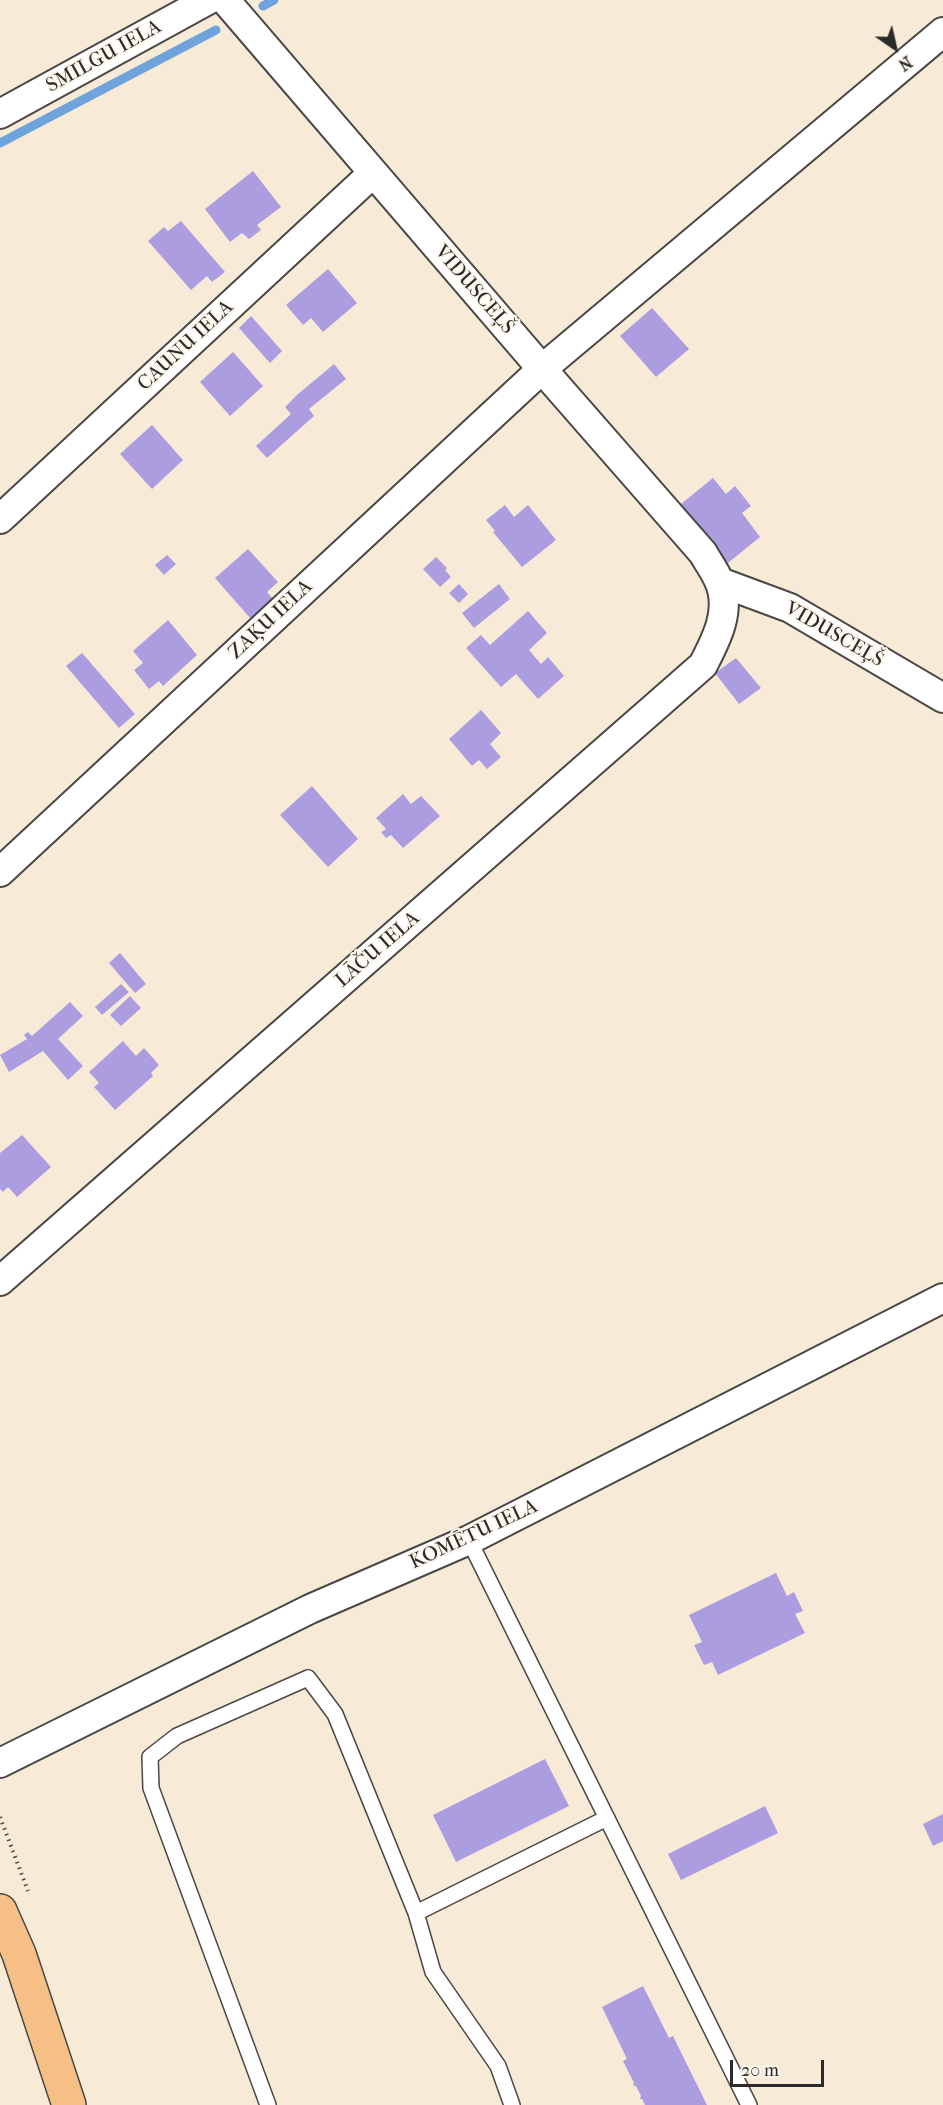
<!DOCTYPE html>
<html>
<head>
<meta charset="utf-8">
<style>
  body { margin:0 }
  #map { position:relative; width:943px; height:2105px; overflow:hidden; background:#f7ebd7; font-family:"IM FELL French Canon",serif }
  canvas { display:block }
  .north { position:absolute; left:865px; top:18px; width:60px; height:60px; -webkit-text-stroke:4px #fbf7ec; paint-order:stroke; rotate:146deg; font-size:16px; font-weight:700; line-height:24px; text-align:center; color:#2b2b2b }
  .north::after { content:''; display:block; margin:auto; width:21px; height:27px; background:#2b2b2b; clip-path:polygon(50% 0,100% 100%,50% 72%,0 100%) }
  .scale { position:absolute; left:730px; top:2060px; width:94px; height:27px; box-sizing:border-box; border:3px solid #2b2b2b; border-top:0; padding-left:8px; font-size:18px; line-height:21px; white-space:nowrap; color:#2b2b2b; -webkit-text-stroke:4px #fbf7ec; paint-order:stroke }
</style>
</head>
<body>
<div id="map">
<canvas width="943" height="2105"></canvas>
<div class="north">N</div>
<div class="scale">20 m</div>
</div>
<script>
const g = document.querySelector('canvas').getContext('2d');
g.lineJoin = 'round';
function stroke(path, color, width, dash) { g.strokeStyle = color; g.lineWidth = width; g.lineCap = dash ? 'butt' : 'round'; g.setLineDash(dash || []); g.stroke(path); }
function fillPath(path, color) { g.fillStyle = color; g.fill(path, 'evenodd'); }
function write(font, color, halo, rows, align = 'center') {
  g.font = font + ' "IM FELL French Canon",serif'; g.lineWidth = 4.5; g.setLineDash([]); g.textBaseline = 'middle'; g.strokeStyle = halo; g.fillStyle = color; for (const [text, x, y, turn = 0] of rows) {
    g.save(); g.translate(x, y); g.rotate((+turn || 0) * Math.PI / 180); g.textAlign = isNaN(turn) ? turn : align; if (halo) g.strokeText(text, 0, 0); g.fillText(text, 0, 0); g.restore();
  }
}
const stream = new Path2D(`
  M263,6l11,-6
  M0,143l216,-113`);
const building = new Path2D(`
  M253,171l28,36 -24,18 4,5 -12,9 -7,-6 -12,9 -25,-33z
  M181,221l44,51 -13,10 -5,-6 -16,14 -43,-49 16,-14 4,4z
  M328,269l29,34 -34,29 -12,-14 -8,7 -17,-20z
  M652,308l37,41 -33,28 -36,-41z
  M251,316l31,35 -12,12 -31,-35z
  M233,352l30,34 -33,30 -30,-34z
  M334,364l12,15 -37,30 5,7 -47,42 -11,-12 35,-32 -6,-7 12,-12z
  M152,425l31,35 -31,29 -32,-35z
  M713,478l13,16 9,-8 16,20 -9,7 18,24 -32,26 -47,-59z
  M505,505l9,12 14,-12 28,35 -34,27 -29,-35 2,-1 -9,-11z
  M248,549l30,33 -11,10 6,7 -22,20 -36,-41z
  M167,555l9,9 -12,11 -9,-10z
  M436,557l11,11 -2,2 6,7 -11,10 -17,-18z
  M459,584l9,10 -9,9 -10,-10z
  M499,584l11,15 -36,29 -12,-15z
  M528,611l19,22 -18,17 12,14 7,-7 16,19 -26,23 -22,-25 -15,13 -35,-39 15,-13 9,10z
  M168,620l29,35 -34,31 -4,-5 -10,8 -15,-19 9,-7 -10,-12z
  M82,653l53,61 -16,14 -53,-62z
  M736,658l25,30 -22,16 -24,-31z
  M481,710l20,23 -11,11 11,13 -14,12 -8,-9 -7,6 -23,-27z
  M312,786l46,53 -30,28 -48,-52z
  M403,794l8,10 10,-8 19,20 -37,32 -12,-13 -5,3 -5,-6 5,-3 -10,-11z
  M120,953l26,31 -11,9 -26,-30z
  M121,984l8,8 -27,23 -7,-8z
  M130,996l11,12 -20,18 -11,-11z
  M70,1002l13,14 -25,23 25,27 -15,14 -25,-29 -34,21 -9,-17 27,-16 -3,-4 4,-3 4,4z
  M123,1041l13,15 8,-8 15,17 -8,8 2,3 -38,34 -21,-23 5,-4 -10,-11z
  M22,1135l29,32 -34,30 -9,-10 -5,5 -3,-3v-36z
  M776,1573l11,23 7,-4 9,19 -8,3 10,19 -87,42 -6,-13 -8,3 -10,-20 8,-3 -13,-27z
  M545,1759l24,47 -113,56 -23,-47z
  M765,1806l13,27 -97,47 -13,-26z
  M943,1814v27l-10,5 -10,-22z
  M643,1986l26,52 4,-2 34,69h-62l-3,-6h-2l1,-3 -5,-10h-2l-1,-2 1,-1 -11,-22 4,-2 -25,-52z`);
const path = new Path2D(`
  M0,1817l28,74`);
const service = new Path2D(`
  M469,1540l280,565
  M416,1913l191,-95
  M268,2105l-117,-317 -1,-31 27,-21 131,-58 27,36 81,199 17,59 65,94 14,39`);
const minor = new Path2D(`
  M0,114l208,-114
  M0,519l373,-346
  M720,582l70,26 153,90
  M0,872l542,-503 401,-337
  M0,1281l703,-616c13,-25 29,-55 16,-84 -4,-10 -11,-19 -16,-28l-161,-184 -317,-369
  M0,1763l310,-154 159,-69 474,-242`);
const primary = new Path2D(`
  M0,1911l19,43 50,151`);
const streetNames = [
  ["SMILGU IELA",104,57,-29],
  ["VIDUSCEĻŠ",474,290,49],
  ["CAUNU IELA",186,346,-43],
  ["ZAĶU IELA",271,620,-43],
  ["VIDUSCEĻŠ",834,635,30],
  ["LĀČU IELA",378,950,-41],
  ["KOMĒTU IELA",474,1535,-25]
];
stroke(stream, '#6fa3db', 9);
fillPath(building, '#ac9de1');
stroke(service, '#4a4845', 18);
stroke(minor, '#4a4845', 32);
stroke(primary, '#4a4845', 36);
stroke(path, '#4a4845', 4, [1.5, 4.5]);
stroke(service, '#fff', 15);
stroke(minor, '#fff', 28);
stroke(primary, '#f5bf86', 33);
write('20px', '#2b2b2b', '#fbf7ec', streetNames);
</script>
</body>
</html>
